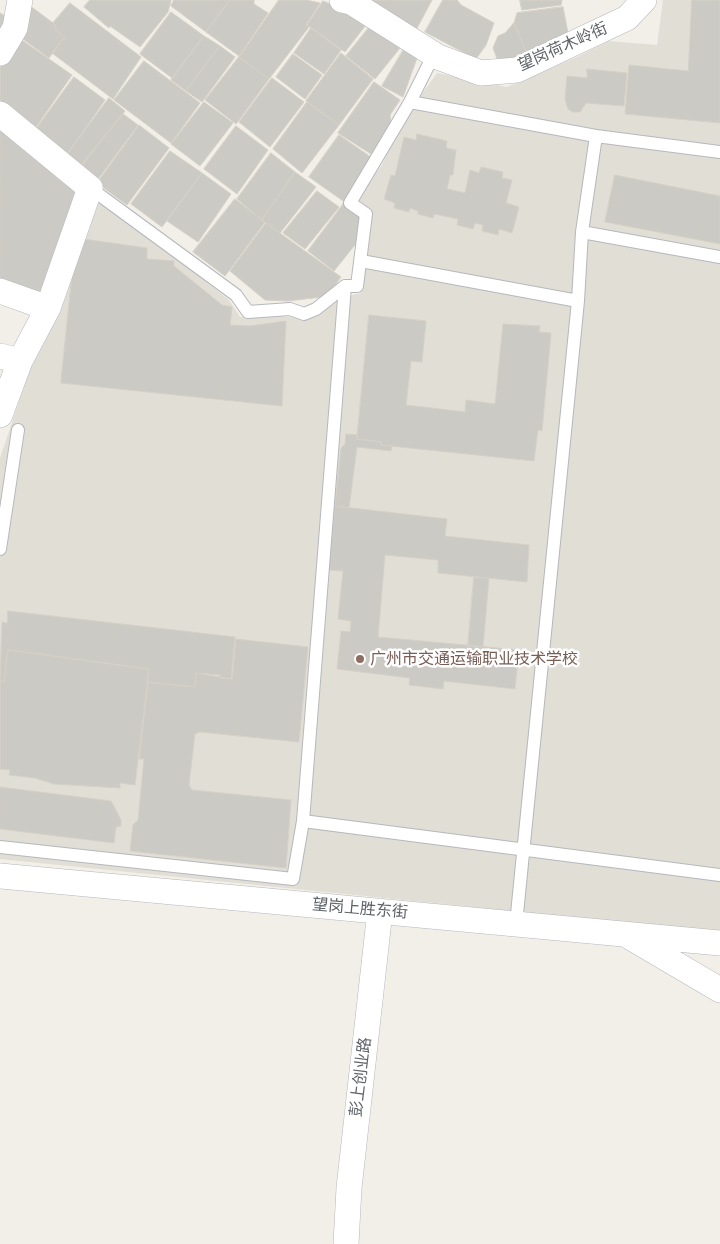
<!DOCTYPE html>
<html>
<head>
<meta charset="utf-8">
<style>
  body { margin:0 }
  canvas { display:block; background:#f1efe8 }
</style>
</head>
<body>
<canvas width="720" height="1244"></canvas>
<script>
const g = document.querySelector('canvas').getContext('2d');
g.lineJoin = 'round';
function fillPath(path, color) { g.fillStyle = color; g.fill(path, 'evenodd'); }
function stroke(path, color, width, dash) { g.strokeStyle = color; g.lineWidth = width; g.lineCap = dash ? 'butt' : 'round'; g.setLineDash(dash || []); g.stroke(path); }
function write(font, color, halo, rows, align = 'center') {
  g.font = font + ' "Open Sans","Noto Sans SC",sans-serif'; g.lineWidth = 5; g.setLineDash([]); g.textBaseline = 'middle'; g.strokeStyle = halo; g.fillStyle = color; for (const [text, x, y, turn = 0] of rows) {
    g.save(); g.translate(x, y); g.rotate((+turn || 0) * Math.PI / 180); g.textAlign = isNaN(turn) ? turn : align; if (halo) g.strokeText(text, 0, 0); g.fillText(text, 0, 0); g.restore();
  }
}
const education = new Path2D(`
  M663,0h57v932l-720,-73v-401l76,-225 17,-41 136,108 11,17h72l33,-20 15,-4 9,-80 -16,-11 29,-37 15,-36 40,-56 70,14 70,-30 32,-16 48,4z`);
const building = new Path2D(`
  M90,0h81l-3,12 -28,35 -30,-21 -1,2 -25,-21z
  M174,0h56l-24,32 -35,-26z
  M230,0h24v4l14,9 -29,43 -33,-24z
  M279,0h27l14,3 -14,22 3,2 -40,52 -30,-22z
  M360,0h72l-16,30z
  M443,0h14l4,5 33,18 -8,22 -10,14 -51,-27z
  M520,0h42l-1,5 -39,5z
  M692,0h28v123l-95,-9 4,-49 59,6z
  M323,1l46,20 -24,31 -38,-27z
  M70,3l71,54 -28,42 -61,-46 13,-16 -11,-8 2,-3 -3,-3z
  M29,5l24,18 3,3 -2,3 11,8 -16,21 -33,-24z
  M563,7l6,31 -42,15 -13,-30 3,-10z
  M171,12l33,24 -32,42 -32,-24z
  M0,13l15,8 -15,27z
  M514,23l13,30 -28,11 -6,-16 5,-12 7,-3z
  M371,25l29,23 -25,31 -29,-23z
  M311,28l30,22 -17,24 -30,-21z
  M16,36l56,39 -36,52 -36,-27v-40z
  M204,36l16,10 -34,45 -15,-11z
  M220,46l15,11 -33,45 -16,-11z
  M404,49l13,9 -14,39 -21,-11z
  M341,53l32,26 -34,46 -33,-24z
  M293,54l29,21 -17,24 -29,-22z
  M239,57l30,22 -33,45 -31,-24z
  M144,61l56,42 -29,40 -57,-43z
  M587,69l40,4 -3,33 -38,-3 -6,9h-7l-5,-3 -3,-10 2,-23 20,2z
  M74,77l31,23 -43,62 -32,-25z
  M272,78l32,24 -34,45 -31,-25z
  M374,82l26,18 -10,15 1,7 -2,8 -18,24 -33,-21z
  M109,98l16,13 -46,58 -15,-11z
  M204,102l29,21 -33,43 -29,-22z
  M307,102l32,23 -37,48 -29,-24z
  M123,114l15,11 -40,54 -18,-12z
  M0,118l85,75 -36,104 -49,-17z
  M139,125l30,23 -42,57 -30,-22z
  M236,126l32,24 -31,44 -33,-25z
  M417,134l30,7 -1,7 10,2 -3,25h-3l-3,14 18,4 5,-23 9,3 2,-6 22,5 -1,6 10,2 -6,23 13,4 -7,26 -13,-4 -1,6 -16,-4 1,-6 -8,-2 -2,6 -16,-4 1,-6 -24,-5 -1,4 -15,-4v-3l-8,-3 -1,4 -15,-4 1,-5 -11,-4 7,-24 4,1 9,-39 12,3z
  M339,135l36,25 -29,43 -37,-26z
  M170,151l32,22 -40,54 -31,-23z
  M271,153l24,19 -33,48 -25,-21z
  M295,172l21,15 -36,46 -18,-13z
  M202,173l29,21 -33,48 -31,-21z
  M615,175l105,21v48l-115,-22z
  M317,191l22,16 -34,42 -22,-16z
  M235,199l30,23 -40,54 -32,-24z
  M344,203l19,14 -1,19 -28,35 -26,-20z
  M266,223l75,54 -12,16 -7,4 -34,4 -23,-1 -35,-29z
  M76,238l71,10v11l27,2v5l48,39 10,2 -2,18 20,1 36,-5 -4,85 -221,-23z
  M369,315l57,6 -4,41 -11,-1 -5,44 59,7 1,-12 29,4 8,-80 37,2 -1,6 12,1 -9,98 -4,-1 -4,31 -153,-16v-3l-24,-3z
  M346,434l12,1 -1,4 24,3v3l11,1 -1,5 -34,-4 -8,61 -14,-2 6,-58 4,-4z
  M335,506l112,13 -2,17 84,9 -2,37 -89,-9v-13l-53,-5 -7,82 141,13 -4,39 -71,-8 -1,8 -34,-4 1,-7 -73,-9 4,-38 9,1 1,-11 -13,-2 5,-48 -14,-1z
  M474,577l15,1 -6,69 -15,-1z
  M8,611l227,26 -4,42 -11,-1v-3l-24,-2 -1,14 -48,-5 2,-13 -141,-19 -4,32 -4,-1 2,-59 5,1z
  M236,639l72,8 -9,95 -99,-10 -5,2 -6,51 3,5 99,10 -5,68 -156,-17 3,-26 5,-5 6,-61h-5l9,-77 47,5 1,-14 36,6z
  M8,650l141,19 -14,116 -15,-2v5l-66,-4 -19,-6 -26,-3 1,-5 -10,-1v-88l4,1z
  M0,787l111,14 10,19v6l-5,1 -2,16 -114,-14z`);
const service = new Path2D(`
  M410,102l186,34 124,16
  M90,188l146,107 12,17 42,-3 14,5 12,-5 29,-23h12l9,-72 -16,-11 60,-101 24,-48
  M582,232l14,-96
  M361,261l217,40 4,-69 138,25
  M0,549l18,-119
  M303,821l417,54
  M0,847l293,32 10,-58 42,-535
  M516,924l62,-623`);
const minor = new Path2D(`
  M342,0l9,2 87,55 43,16 36,-3 110,-52 17,-18
  M0,53l15,-25 5,-28
  M0,114l90,74 -42,120 -28,53 -20,-5
  M0,291l48,17
  M0,415l20,-54
  M0,876l720,67
  M630,937l90,53
  M346,1244l3,-56 31,-277`);
const markers = [
  [360,659,5,"#8d6e63"]
];
const streetNames = [
  ["望岗荷木岭街",563,47,-24],
  ["望岗上胜东街",360,909,5],
  ["彭上创业路",361,1077,-83]
];
const educationNames = [
  ["广州市交通运输职业技术学校",370,659]
];
fillPath(education, '#e1ded6');
fillPath(building, '#cccac5');
stroke(building, '#d6d1c6', 1);
stroke(service, '#b5b8bc', 14);
stroke(minor, '#b5b8bc', 26);
stroke(service, '#fff', 12);
stroke(minor, '#fff', 25);
for (const [x, y, r, color] of markers) { const dot = new Path2D(); dot.arc(x, y, r, 0, 2 * Math.PI); g.fillStyle = color; g.fill(dot); stroke(dot, '#fff', 2); }
write('16px', '#5f6368', '#fff', streetNames);
write('16px', '#785e54', '#fff', educationNames, 'left');
</script>
</body>
</html>
